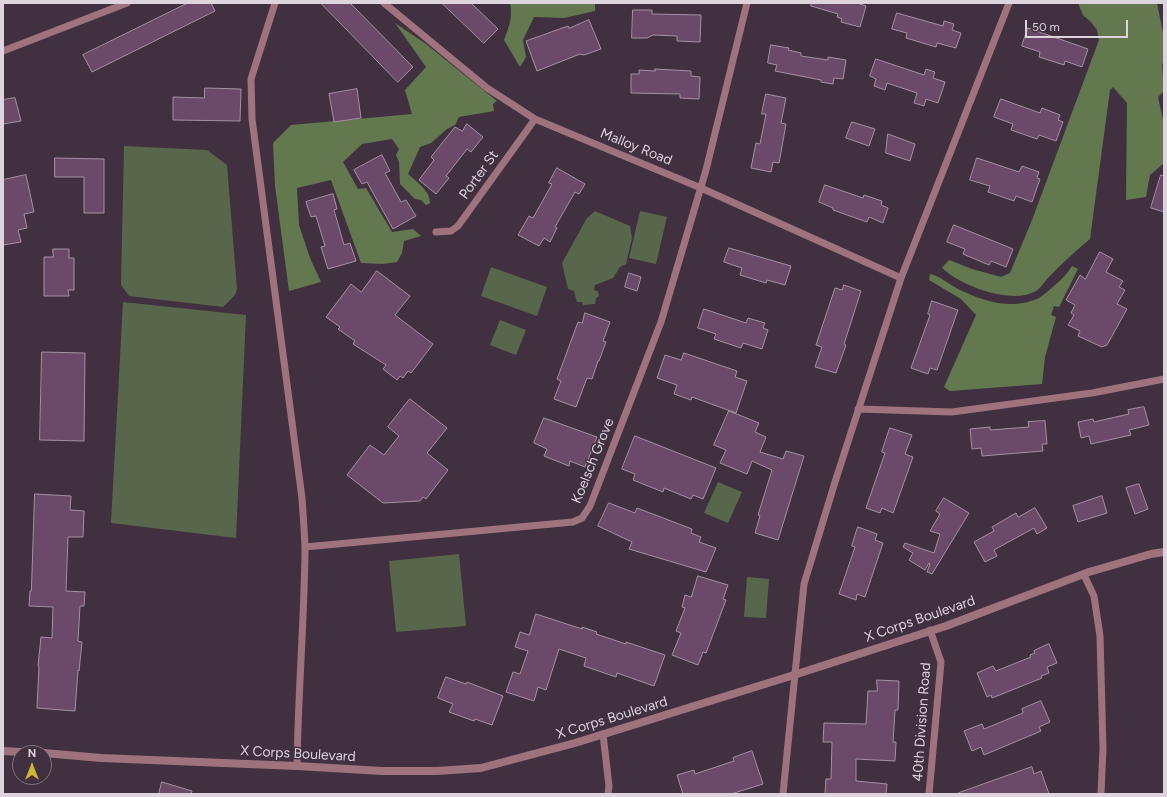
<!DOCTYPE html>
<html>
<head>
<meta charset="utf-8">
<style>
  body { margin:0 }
  #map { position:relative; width:1167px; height:797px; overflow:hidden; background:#413140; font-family:Figtree,sans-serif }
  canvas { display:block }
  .frame { position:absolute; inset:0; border:4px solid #ded4dd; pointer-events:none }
  .north { position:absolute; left:12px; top:745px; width:40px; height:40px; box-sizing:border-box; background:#413140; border:1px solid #80727f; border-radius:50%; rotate:0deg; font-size:11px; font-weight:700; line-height:16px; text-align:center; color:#ded4dd }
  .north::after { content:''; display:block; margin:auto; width:14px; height:18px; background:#ceb837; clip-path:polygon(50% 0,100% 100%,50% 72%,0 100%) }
  .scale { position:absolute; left:1025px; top:20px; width:103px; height:18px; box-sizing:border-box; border:2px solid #ded4dd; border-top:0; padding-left:5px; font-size:12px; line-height:14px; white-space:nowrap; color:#ded4dd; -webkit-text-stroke:3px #413140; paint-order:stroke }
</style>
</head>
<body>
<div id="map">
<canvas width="1167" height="797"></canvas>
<div class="frame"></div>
<div class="north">N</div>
<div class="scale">50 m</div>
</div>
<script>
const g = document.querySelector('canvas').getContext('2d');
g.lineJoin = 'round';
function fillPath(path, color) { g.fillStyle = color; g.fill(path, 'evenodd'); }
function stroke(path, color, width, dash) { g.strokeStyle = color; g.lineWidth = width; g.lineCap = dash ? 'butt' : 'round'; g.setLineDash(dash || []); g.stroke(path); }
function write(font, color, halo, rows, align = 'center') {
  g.font = font + ' Figtree,sans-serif'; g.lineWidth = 3; g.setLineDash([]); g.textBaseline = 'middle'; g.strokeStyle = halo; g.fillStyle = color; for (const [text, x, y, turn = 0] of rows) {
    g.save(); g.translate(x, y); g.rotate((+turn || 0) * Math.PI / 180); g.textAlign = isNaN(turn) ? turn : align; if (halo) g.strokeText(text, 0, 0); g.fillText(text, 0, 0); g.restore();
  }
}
const green = new Path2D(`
  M124,146l83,4 20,15 10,124 -2,6 -12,12 -94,-11 -8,-11z
  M595,211l35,15 2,12 -6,26 -6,3 -7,11 -18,7 -1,5 4,1 1,5 -3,2 -1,6 -12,1 -1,-3h-5l-3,-11 -6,-2 -6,-26 25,-45z
  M640,211l27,6 -11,47 -27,-6z
  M491,267l56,20 -10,29 -56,-20z
  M123,302l123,13 -10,223 -125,-15z
  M500,320l26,10 -10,25 -26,-10z
  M718,482l24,10 -14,31 -24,-10z
  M459,554l7,72 -70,6 -7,-71z
  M747,577l22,2 -3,39 -22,-1z`);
const forest = new Path2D(`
  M510,3h85v8l-31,7 -30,-1 -11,23 3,17 -6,10 -16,-27c5,-13 9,-23 6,-37z
  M1078,3h79l7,35v22l-2,5 2,26 -6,6 6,27v39l-14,12 -4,22 -20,3 1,-97 -14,-16 -3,3 -20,149c-14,12 -27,23 -39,36 -5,4 -9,12 -15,16 -21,12 -57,0 -77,-11 -6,-3 -12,-8 -17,-12l7,-8 23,9 29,8 9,-4 22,-53 67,-180 -2,-10 -6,-8 -8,-7z
  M395,23l31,21 71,57 -4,3 1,7 -35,6 -4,8 -8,4 -16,14 -11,4 -12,27c9,8 22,17 22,29l-4,2 -5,-5 -6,-1 -15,-15 -1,-22 -3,-7 3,-6 -7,-10 -30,5 -19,18 15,27 8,-1 26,44 21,-3 8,7 -17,5 -2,12 -5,9 -15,2 -21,-1 -30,-83 -34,8 2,37 11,33 11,24 -32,9 -14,-105 -2,-43 18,-18 121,-11 -7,-24 21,-23z
  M1072,266l6,3 -19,38 -5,-1 -3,9 5,2 -11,40 -3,27 -92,7 -6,-4 32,-72 -15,-16 -32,-19 1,-6c10,2 20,11 30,16 21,10 47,19 71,11 9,-2 16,-9 23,-15 7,-6 13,-12 18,-20z`);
const building = new Path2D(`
  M188,3h23l4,8 -123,61 -9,-17z
  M321,3h29l63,64 -15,15z
  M442,3h29l27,26 -14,14z
  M812,3h45l9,3 -6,21 -19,-5 1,-3 -5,-2 1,-3 -27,-8z
  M633,10h19v4l49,1 -1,27 -23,-1v-5l-24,-1 -6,3h-15z
  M897,13l46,13 1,-5 10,3 -2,6 9,3 -5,15 -19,-5 -1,4 -30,-9 1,-5 -15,-4z
  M589,20l12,29 -17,6 -4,-1 -43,17 -11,-30 42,-15 1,2z
  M1028,28l60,21 -6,18 -17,-6 -1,4 -25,-8 1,-5 -18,-6z
  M771,45l18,3 -1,2 13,3v3l27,4v-3l18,3 -3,19 -9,-1 -1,6 -12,-2v-2l-46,-9 2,-6 -9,-2z
  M876,59l48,16 2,-6 9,3 -2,6 12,4 -7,21 -12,-4 -2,7 -10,-3 3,-10 -30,-10 -2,7 -11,-4 2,-7 -6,-3z
  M655,69l36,2v5l9,1 -1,22 -19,-1v-4l-49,-1v-19h8v-4l16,1z
  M205,88l36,1 -1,32 -67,-1v-23l31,1z
  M357,89l4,29 -27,4 -5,-28z
  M766,94l20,4 -5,25 5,1 -7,39 -6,-1 -2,10 -20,-4 5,-25 4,1 6,-30h-4z
  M15,98l6,23 -18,3v-24z
  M1001,99l39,14 2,-5 18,7 -2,5 5,2 -7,19 -17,-6 -2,4 -26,-9 2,-6 -19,-7z
  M852,122l23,7 -6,17 -23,-8z
  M467,124l16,13 -12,15 -4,-3 -21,27 3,2 -13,16 -17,-14 15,-20 -3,-3 24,-30 7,4z
  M888,134l27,10 -5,17 -24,-8z
  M382,155l8,16 -5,2 16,29 5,-2 10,16 -23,13 -26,-47 -5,2 -8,-14z
  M55,158l49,1v54h-20v-36h-29z
  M977,158l42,14 3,-6 17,6 -2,6 3,1 -8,23 -16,-6 -2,5 -26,-9 2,-6 -20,-6z
  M557,168l28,16 -6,10 -4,-2 -20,35 2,1 -7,14 -6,-4 -5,8 -21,-11 11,-19 4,2 19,-34 -3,-1z
  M26,175l8,37 -10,2 3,14 -9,2 3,12 -18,3v-65z
  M1161,175l3,1v36l-13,-4z
  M825,185l38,13 1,-3 18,6 -1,4 7,3 -5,15 -14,-6 -2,5 -34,-12v-2l-14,-6z
  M333,194l4,15 -3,1 10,35 6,-2 6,18 -28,8 -7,-22 4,-1 -9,-30 -5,1 -5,-15z
  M954,225l59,24 -7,18 -15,-6 -2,4 -26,-11 2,-5 -18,-7z
  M729,248l62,18 -6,19 -18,-5 -1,3 -26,-8 2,-7 -18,-6z
  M53,249h16v9h5v32h-6l1,6h-25v-39h9z
  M1100,252l13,7 -7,13 17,9 -4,6 6,3 -8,14 10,5 -20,36 -5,2 -24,-11 2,-5 -12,-6 6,-10 -3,-2 4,-8 -9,-5 14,-25 5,4z
  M377,271l33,25 -15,19 38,29 -22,29 -3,-2 -5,7 -3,-2 -3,4 -14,-11 3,-4 -33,-21 2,-3 -17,-12 2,-2 -14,-10 25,-33 10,8z
  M629,273l12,4 -4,14 -12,-4z
  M844,285l17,6 -17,53 2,1 -10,28 -21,-6 7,-20 -6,-2 19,-57 7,2z
  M932,301l26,9 -21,60 -7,-2 -2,6 -17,-6 19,-53 -2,-1z
  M704,309l42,14 2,-5 17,5 -2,5 5,2 -6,19 -19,-6 -2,5 -27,-9 2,-5 -18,-6z
  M585,313l25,9 -7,19 3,1 -7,19h-1l-6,18 -5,-1 -11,29 -22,-8 7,-18 -4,-2 21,-57 4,1z
  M42,352l43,1 -1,88 -44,-1z
  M684,353l53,18 -2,6 12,4 -11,32 -44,-16 -1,3 -17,-6 3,-9 -20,-7 8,-23 16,5z
  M410,399l37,29 -20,25 21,17 -22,29 -3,-2 -3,4 -37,2 -36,-28 23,-30 14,10 15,-19 -11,-9z
  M1144,407l5,18 -20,5 2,5 -40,9 -2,-8 -8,2 -3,-16 15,-3 1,3 35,-8 -1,-4z
  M729,411l30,12 -4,9 11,5 -6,15 23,7 3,-8 18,5 -26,84 -23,-7 5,-17 -2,-1 14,-45 -20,-9 -5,13 -27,-11 6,-13 -12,-5z
  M544,418l53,19 -12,30 -15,-6 -1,5 -25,-10 3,-7 -13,-6z
  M1045,421l2,23h-5l1,7 -61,5 -1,-8 -9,1 -2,-20 20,-2v3l39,-3 -1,-5z
  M890,428l22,7 -7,19 8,3 -20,56 -11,-5 -2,5 -14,-5 19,-55 -3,-1z
  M635,436l81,32 -13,31 -10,-4 -2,4 -27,-11 -1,4 -30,-12 2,-6 -13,-5z
  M1139,484l9,25 -13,5 -9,-26z
  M35,494l36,2 -1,14 14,1 -1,26h-15l-2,54 19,1 -1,14h-4l-2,35 4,1 -3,29 -1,-1 -3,41 -38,-3 2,-41 -1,-1 3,-29 11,1 1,-31 -24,-1 1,-15h1z
  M1102,496l5,17 -29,9 -5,-16z
  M944,498l25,15 -37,61 -5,-2 3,-8 -1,-1 -4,7 -16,-10 4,-7 -10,-6 2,-4 29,10 6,-19 -10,-3 10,-17 -4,-3z
  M609,503l26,10 2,-5 55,21 -1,4 10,4 -2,5 17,6 -10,24 -77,-23 3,-7 -34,-16z
  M1035,508l12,20 -10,6 -3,-6 -40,22 3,6 -12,6 -11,-20 20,-11 -2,-4 24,-14 2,4z
  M858,527l19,7 -2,6 8,3 -18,54 -8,-3 -1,6 -17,-6 16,-47 -3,-1z
  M698,576l30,9 -5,14 3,1 -20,53 -3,-1 -5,13 -26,-10 9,-22 -5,-2 9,-23 -3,-1 3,-12 6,2z
  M536,614l46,15v-2l15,5 -1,2 30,10v-2l39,13 -11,31 -37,-13 -1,4 -32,-11 2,-8 -27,-9 -13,41 -8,-3 -4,14 -28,-9 7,-20 7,2 8,-23 -13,-4 5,-15 9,3z
  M1049,644l8,19 -10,4 2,6 -8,3 1,2 -50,20 -1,-3 -4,2 -10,-24 16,-7 3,5 35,-14 -1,-2 5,-2 -1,-2z
  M446,677l20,7 1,-2 36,14 -11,29 -17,-6 -1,2 -25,-9 4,-8 -15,-6z
  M877,680l22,1 -1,29h-3l-2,32h3l-1,19 -39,-2v22l31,3 -1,10h-61l1,-15h5l1,-37h-9l1,-19 42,1 2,-33h9z
  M1041,701l9,21 -11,5 2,4 -57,24 -3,-8 -9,4 -8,-20 18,-7 2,5 39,-16 -1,-4z
  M752,751l11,33 -32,10h-48l-6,-19 17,-5 1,4 39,-13 -1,-3z
  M1032,767l2,7 7,-3 8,23h-89l-1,-1z
  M162,782l30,9 -1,3h-32z`);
const lane = new Path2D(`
  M275,3l-24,76 1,40 50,379c1,18 3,37 3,55 -1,71 -7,142 -8,213
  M384,3l103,85 48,31 166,69 200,90
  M3,51l124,-48
  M436,232l15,-1 7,-5 77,-107
  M858,409l94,3 140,-19 72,-14
  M305,547l268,-25 9,-4 8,-12 71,-184 45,-152 41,-167
  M1084,575l10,21 6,40 3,112 -2,46
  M603,734l6,52 -1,8
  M783,794l21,-210 31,-102 66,-204 108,-275
  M929,794l12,-132 -11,-32`);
const street = new Path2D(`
  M3,751l35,2
  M44,753l57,5 196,8 85,5h55l44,-3 94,-25 219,-68 152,-49 143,-54 62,-18 13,-2`);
const streetNames = [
  ["Malloy Road",636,147,22],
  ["Porter St",479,175,-54],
  ["Koelsch Grove",593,461,-68],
  ["X Corps Boulevard",920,619,-19],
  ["X Corps Boulevard",612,718,-17],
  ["40th Division Road",922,722,-86],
  ["X Corps Boulevard",298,754,3]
];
fillPath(green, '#58664b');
fillPath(forest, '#63784f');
fillPath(building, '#6b4a69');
stroke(building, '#a391a2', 1);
stroke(lane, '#9e737e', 7);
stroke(street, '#9e737e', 8);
write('14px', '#ded4dd', '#413140', streetNames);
</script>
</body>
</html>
